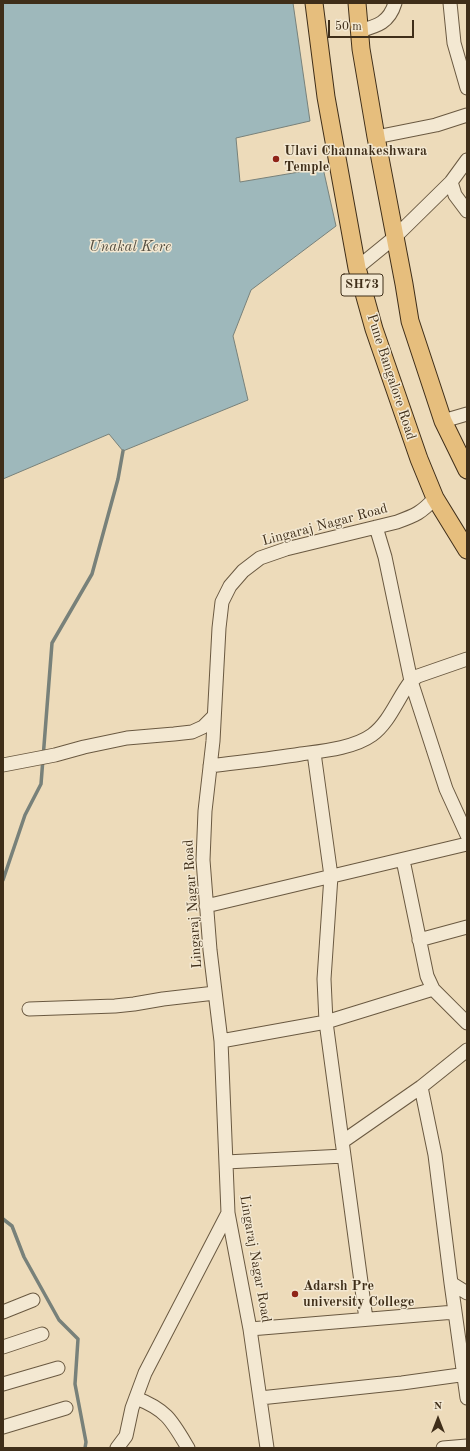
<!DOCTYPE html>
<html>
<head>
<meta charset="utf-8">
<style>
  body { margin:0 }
  #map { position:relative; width:470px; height:1451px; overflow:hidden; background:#eddbba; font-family:"Old Standard TT",serif }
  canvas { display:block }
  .frame { position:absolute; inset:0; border:4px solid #3f2e19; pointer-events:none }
  .north { position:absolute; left:418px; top:1399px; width:40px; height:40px; -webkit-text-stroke:3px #f3e8d2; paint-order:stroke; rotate:0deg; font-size:11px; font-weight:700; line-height:16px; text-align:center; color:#3f2e19 }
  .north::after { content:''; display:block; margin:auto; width:14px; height:18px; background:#3f2e19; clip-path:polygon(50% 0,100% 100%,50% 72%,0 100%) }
  .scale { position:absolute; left:328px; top:20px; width:86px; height:18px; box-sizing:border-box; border:2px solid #3f2e19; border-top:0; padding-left:5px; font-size:12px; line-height:14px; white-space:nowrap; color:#3f2e19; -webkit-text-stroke:3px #f3e8d2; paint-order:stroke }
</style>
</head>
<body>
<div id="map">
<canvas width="470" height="1451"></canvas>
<div class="frame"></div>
<div class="north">N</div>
<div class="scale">50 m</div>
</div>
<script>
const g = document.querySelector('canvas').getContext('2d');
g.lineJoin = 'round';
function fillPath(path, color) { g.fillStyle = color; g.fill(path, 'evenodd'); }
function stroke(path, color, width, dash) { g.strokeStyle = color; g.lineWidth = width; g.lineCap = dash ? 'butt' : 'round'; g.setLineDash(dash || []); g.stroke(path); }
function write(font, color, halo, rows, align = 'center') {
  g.font = font + ' "Old Standard TT",serif'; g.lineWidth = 3; g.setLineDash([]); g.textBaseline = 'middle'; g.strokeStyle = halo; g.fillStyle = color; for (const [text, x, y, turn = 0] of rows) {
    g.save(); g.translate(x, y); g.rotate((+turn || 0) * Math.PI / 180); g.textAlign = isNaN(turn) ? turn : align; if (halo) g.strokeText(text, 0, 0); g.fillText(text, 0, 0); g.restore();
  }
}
const water = new Path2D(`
  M3,3h290l17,118 -74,17 4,44 83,-14 13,58 -85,64 -18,46 15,64 -125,51 -14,-17 -106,45z`);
const stream = new Path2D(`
  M3,880l22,-65 16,-31 11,-141 40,-69 26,-95 5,-28
  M3,1219l9,7 12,31 35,63 19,19 -3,45 11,58 -1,6`);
const minor = new Path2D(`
  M450,3l4,40 13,45
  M359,31c18,-5 30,-8 36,-28
  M376,137l60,-12 31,-10
  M451,182l4,13 12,16
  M357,268l38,-31 56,-55 16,-22
  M443,421l24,-7
  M376,527l9,30 26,124 35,108 21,46
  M314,753l17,123 -7,103 2,43 40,297
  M3,765l52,-10 29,-8 43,-9 47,-4 18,-2 11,-5 11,-11
  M210,766c31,-4 61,-7 91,-12 22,-3 53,-6 71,-19 18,-13 26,-38 39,-54l7,-5 49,-17
  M403,860l24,116 6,13 34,34
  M206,906l261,-62
  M419,940l48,-13
  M29,1009l86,-3 19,-2 29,-5 52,-6
  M221,1041l105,-19 107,-33
  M421,1087l14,68 16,128 16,115
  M342,1142l79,-55 46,-37
  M226,1162l118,-6
  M451,1283l16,10
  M3,1312l30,-12
  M250,1329l205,-17
  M3,1347l39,-13
  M3,1384l55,-16
  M136,1398c31,12 36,23 52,50
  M260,1398l142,-15 65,-9
  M3,1427l63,-19
  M117,1448l9,-12 6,-28 13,-35 83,-160
  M267,1448l-17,-119 -22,-116 -7,-172 -11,-91 -7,-90 2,-49 8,-70 6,-113 3,-26 8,-16 13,-15 17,-13 26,-9 111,-27c19,-7 24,-9 38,-24
  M443,1448l24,-2`);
const major = new Path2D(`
  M314,3l12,94 31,171 17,61 45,130 16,39 32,52
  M357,3l4,46 15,88 28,147 6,37 33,100 24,49`);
const markers = [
  [276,159,4,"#8f2418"],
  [295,1294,4,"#8f2418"]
];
const shields = [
  [362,285,42]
];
const shieldNames = [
  ["SH73",362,285]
];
const poiNames = [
  ["Ulavi Channakeshwara",284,151],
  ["Temple",284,167],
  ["Adarsh Pre",303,1286],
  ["university College",303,1302]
];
const streetNames = [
  ["Pune Bangalore Road",391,377,72],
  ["Lingaraj Nagar Road",325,525,-15],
  ["Lingaraj Nagar Road",193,904,-94],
  ["Lingaraj Nagar Road",255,1259,80]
];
const waterNames = [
  ["Unakal Kere",130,247]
];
fillPath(water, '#9eb8bb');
stroke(water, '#78817a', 1);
stroke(stream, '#78817a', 3.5);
stroke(minor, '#6a5941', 15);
stroke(major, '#3f2e19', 19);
stroke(minor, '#f3e8d2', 13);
stroke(major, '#e6be7d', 17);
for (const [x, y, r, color] of markers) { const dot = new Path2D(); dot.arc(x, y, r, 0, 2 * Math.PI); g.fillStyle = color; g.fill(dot); stroke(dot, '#f3e8d2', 1.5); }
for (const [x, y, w] of shields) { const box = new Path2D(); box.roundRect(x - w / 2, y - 11, w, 22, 3); g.fillStyle = '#f3e8d2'; g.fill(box); stroke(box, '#3f2e19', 1); }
write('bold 13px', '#3f2e19', null, shieldNames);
write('bold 14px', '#3f2e19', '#f3e8d2', poiNames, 'left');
write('14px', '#3f2e19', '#f3e8d2', streetNames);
write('italic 15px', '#575042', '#f3e8d2', waterNames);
</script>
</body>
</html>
